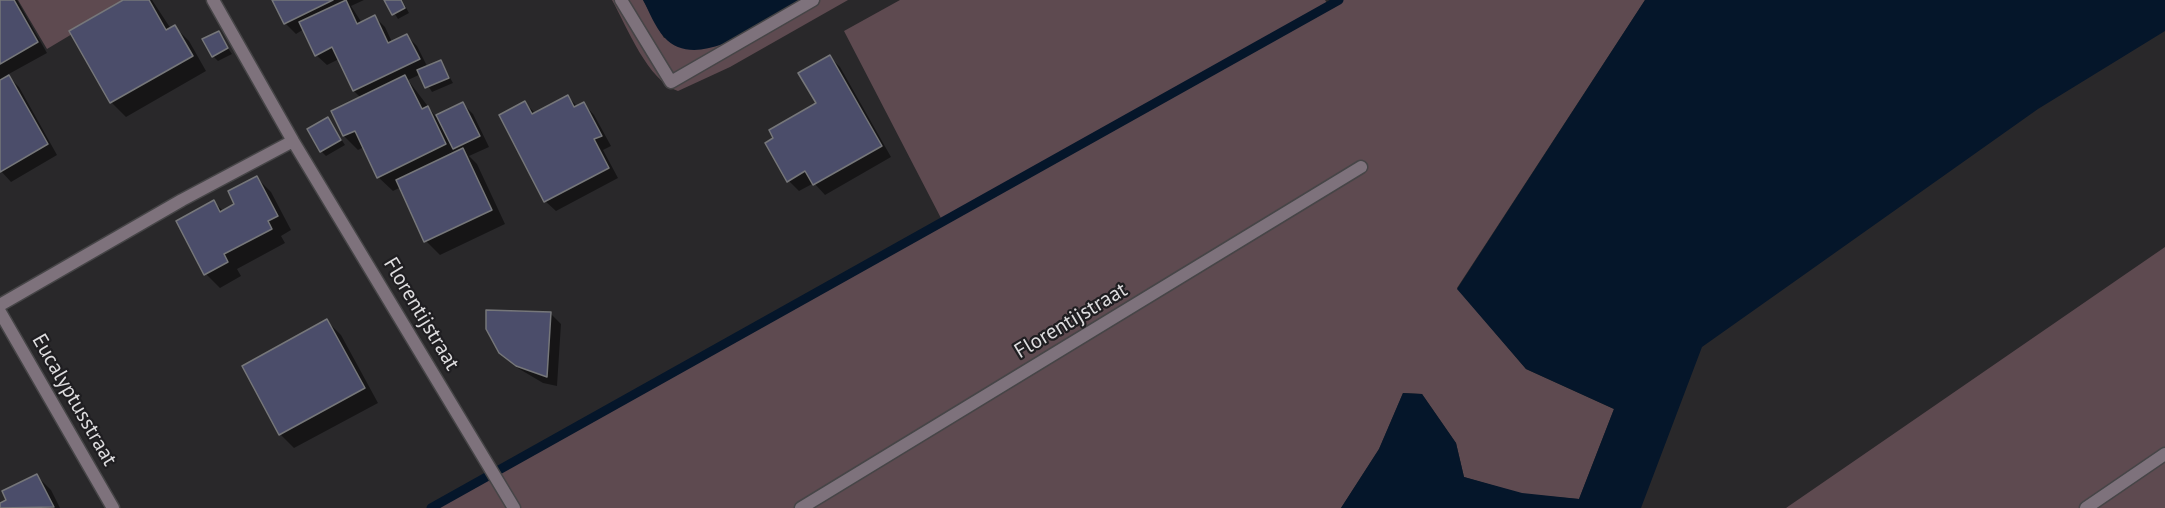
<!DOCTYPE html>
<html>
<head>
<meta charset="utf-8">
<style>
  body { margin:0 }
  canvas { display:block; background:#29282a }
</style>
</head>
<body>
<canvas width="2165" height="508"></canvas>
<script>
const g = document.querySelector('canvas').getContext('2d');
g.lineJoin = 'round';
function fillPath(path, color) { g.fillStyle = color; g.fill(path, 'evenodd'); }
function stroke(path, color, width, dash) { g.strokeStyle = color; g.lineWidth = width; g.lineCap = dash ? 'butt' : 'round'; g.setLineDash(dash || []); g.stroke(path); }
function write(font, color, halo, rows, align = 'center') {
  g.font = font + ' "PT Sans",sans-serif'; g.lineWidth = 4.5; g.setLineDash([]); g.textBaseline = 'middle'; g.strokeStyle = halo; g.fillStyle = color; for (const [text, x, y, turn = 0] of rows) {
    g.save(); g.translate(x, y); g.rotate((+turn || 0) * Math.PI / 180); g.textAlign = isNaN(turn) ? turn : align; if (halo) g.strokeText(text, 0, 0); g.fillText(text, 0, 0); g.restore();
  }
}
const green = new Path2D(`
  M18,0h111l-82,49z
  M612,0h31l21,38 138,-38h46l-118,67 -52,24c-30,-10 -51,-64 -66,-91z
  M900,0h425l4,6 10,-6h306l-188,288 69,81 88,40 -35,90 -57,-5 -58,-17 -8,-34 -34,-49 -19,-1 -24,56 -38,59h-910l512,-286 -99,-191z
  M2165,247v261h-379z`);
const water = new Path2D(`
  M643,0h159c-34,19 -104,75 -138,37 -9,-10 -15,-26 -21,-37z
  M1645,0h520v31l-127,78 -336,238 -61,161h-300l38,-59 24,-56 19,1 34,49 8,34 58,16 57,6 35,-90 -88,-40 -69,-80z`);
const shadow = new Path2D(`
  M0,0h17l30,53 -40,22 12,12 38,68 -46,27 -11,-12z
  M126,0h26l19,29 4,-2 14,14 17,30 -80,46 -15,-15 -40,-71z
  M274,0h90l-13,6 11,17 13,-6 10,10 7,15 15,-6 10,10 11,22 13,-6 12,21 -21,9 -11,-18 -13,6 28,37 27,-13 10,10 16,33 -20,9 8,8 28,60 -65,31 -14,-14 -25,-54 -8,4 -15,-14 -14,-30 -6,3 -14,-14 -11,-24 28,-14 -7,-7 -15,-32 -12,6 -11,-10 -12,-26 -8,5 -11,-11z
  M386,0h16l7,13 -11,6z
  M218,33l14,21 -14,7 -5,-5z
  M830,57l10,10 51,90 -66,38 -11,-12 -15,8 -10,-10 29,-78z
  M568,97l10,10 6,-3 10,11 17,31 -8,4 15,28 -62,33 -11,-10 -20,-98 11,11z
  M328,119l17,26 -19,11 -5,-5z
  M257,178l14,14 20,38 -10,6 4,7 -48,26 4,7 -21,12 -14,-14 8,-72 10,10 12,-7z
  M551,314l10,10 -4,62 -14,-3 -27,-16 -11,-11z
  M327,321l14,14 37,68 -84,45 -14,-14z
  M37,476l14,14 9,18h-60v-3z`);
const stream = new Path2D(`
  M431,508l908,-508`);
const building = new Path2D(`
  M0,0h14l24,42 -38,22z
  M123,0h26l17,30 9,-5 18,31 -83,47 -41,-72z
  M272,0h61l-49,24z
  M346,0l11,24 18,-9 13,28 19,-9 13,25 -67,32 -21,-44 -17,9 -16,-34z
  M384,0h17l4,8 -13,7z
  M219,31l9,17 -16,9 -10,-18z
  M830,55l52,91 -69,39 -8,-14 -18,11 -22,-39 8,-5 -4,-8 47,-27 -18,-30z
  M441,60l8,18 -24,10 -8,-18z
  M9,75l39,69 -48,28v-92z
  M405,75l17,34 6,-3 18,38 -69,34 -22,-47 -12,5 -12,-25z
  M568,95l6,12 10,-5 18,34 -8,3 15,29 -65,34 -45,-87 26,-14 7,13z
  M463,102l17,34 -27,13 -17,-34z
  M328,117l13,23 -21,12 -13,-23z
  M463,148l29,62 -68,32 -28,-62z
  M257,176l21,40 -10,5 4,8 -48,25 4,8 -24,13 -28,-54 38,-21 6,12 14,-8 -6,-13z
  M486,310l65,2 -4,65 -31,-11 -17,-13 -13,-24z
  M327,319l38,69 -86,47 -37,-69z
  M37,474l17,33 -54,1v-5l6,-3 -4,-9z`);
const minor = new Path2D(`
  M213,0l80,141 221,367
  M621,0l50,82 142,-82
  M0,305l182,-105 111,-59
  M0,312l113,196
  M801,508l560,-341
  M2086,508l79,-54`);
const streetNames = [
  ["Florentijstraat",421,314,59],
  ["Florentijstraat",1071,321,-31],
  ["Eucalyptusstraat",74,400,60]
];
fillPath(green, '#5e4a50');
fillPath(water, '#05162a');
fillPath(shadow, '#0007');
stroke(stream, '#05162a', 9);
fillPath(building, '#4b4d6a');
stroke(building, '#76777a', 1.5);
stroke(minor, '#464547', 15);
stroke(minor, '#7e727c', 12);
write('21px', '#dddcde', '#1f1e21', streetNames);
</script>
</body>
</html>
